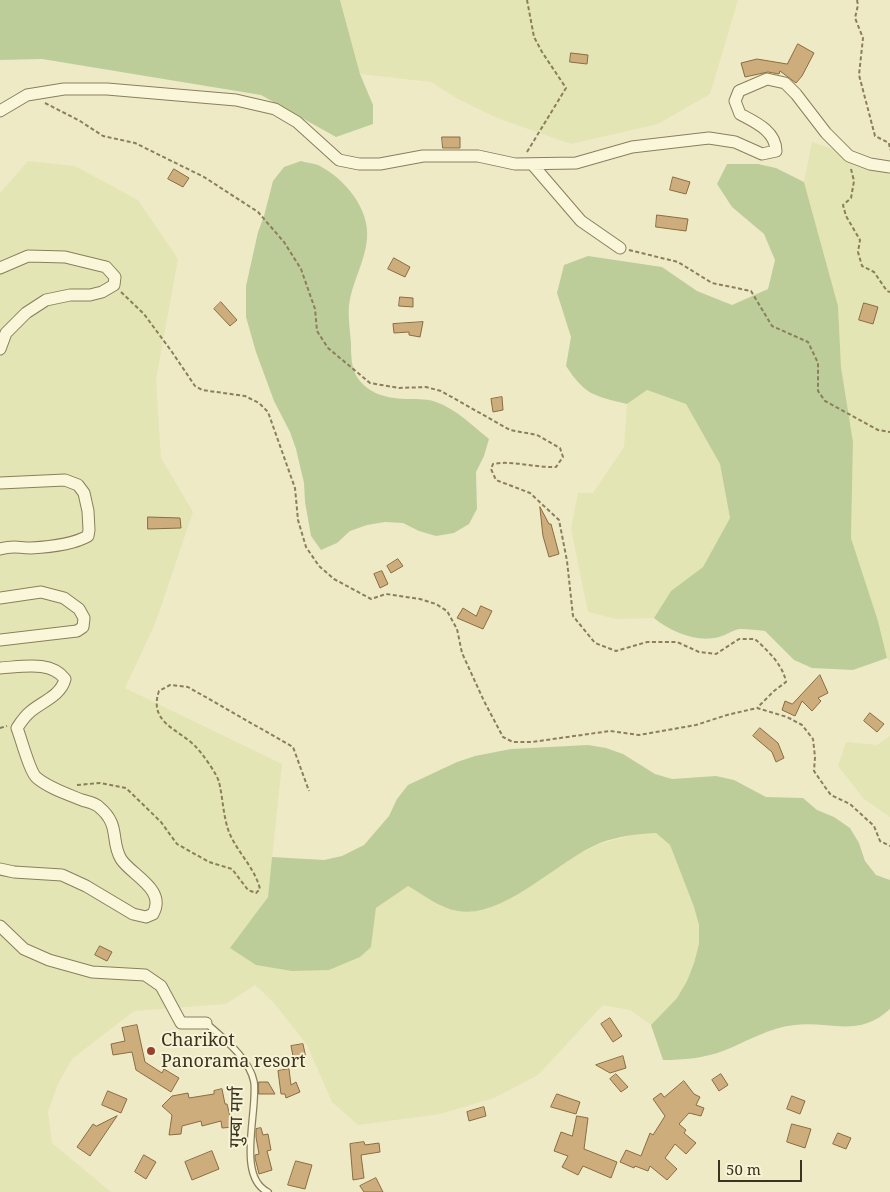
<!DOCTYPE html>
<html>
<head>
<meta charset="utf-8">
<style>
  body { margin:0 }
  #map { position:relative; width:890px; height:1192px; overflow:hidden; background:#efeac6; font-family:"Noto Serif",serif }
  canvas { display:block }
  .scale { position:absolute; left:718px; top:1160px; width:84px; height:22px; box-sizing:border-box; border:2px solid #3b321f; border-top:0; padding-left:6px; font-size:15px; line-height:18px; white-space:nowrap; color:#3b321f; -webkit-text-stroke:4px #f6f3d6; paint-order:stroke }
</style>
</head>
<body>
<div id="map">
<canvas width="890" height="1192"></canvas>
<div class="scale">50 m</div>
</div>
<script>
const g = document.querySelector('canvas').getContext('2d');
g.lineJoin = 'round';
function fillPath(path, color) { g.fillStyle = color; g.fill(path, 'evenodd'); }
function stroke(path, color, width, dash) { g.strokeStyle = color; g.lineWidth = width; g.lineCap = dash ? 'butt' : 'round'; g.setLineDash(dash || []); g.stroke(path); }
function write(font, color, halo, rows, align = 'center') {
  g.font = font + ' "Noto Serif","Noto Sans Devanagari",serif'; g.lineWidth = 4; g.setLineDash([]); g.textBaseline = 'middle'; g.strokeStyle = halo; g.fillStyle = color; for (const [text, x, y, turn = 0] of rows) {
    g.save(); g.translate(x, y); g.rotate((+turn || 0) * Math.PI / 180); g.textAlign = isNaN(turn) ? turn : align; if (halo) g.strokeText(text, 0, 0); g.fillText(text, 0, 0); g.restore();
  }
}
const farmland = new Path2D(`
  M340,0h398l-28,94 -52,30 -87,20 -74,-26 -39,-19 -27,-17 -71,-8z
  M812,142l58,19 20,14v486l-3,-3 -9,-37 -27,-83 2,-96 -12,-75 -3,-61 -34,-124z
  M28,161l47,5 63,34 40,59 -22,121 5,78 32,54 -38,112 -30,64 157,76 -14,133 -37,51h140l5,-40 32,-23 34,22 141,-55 16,-8 38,-10 19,-1 14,12 24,62 5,18v19l-5,19 -7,18 -10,17 -26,27 -21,-15 -27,-5 -65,70 -44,23 -54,16 -82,11 -26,-23 -25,-57 -32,-41 -20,-19 -29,19 -92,7 -62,48 -14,25 -10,28 4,31 59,49h-111v-999z
  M647,390l39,14 34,60 10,54 -27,49 -32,24 -17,27 -38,1 -28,-7 -17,-83 7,-36h15l31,-46 3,-43z
  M890,736v81l-26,-18 -26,-33 8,-24 31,3z`);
const green = new Path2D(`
  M0,0h340l20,74 13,31v19l-37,13 -75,-42 -219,-36 -42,1z
  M301,161c6,2 14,2 19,5 25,13 50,43 47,73 -2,23 -15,43 -18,66 -1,12 1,26 2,38 0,10 0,25 6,34 12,18 32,22 53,22 8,0 19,0 26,3 20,7 37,24 53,37l-5,17 -8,16 1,37 -8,15 -15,9 -18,3 -17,-5 -16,-8 -18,-1 -18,3 -17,6 -13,12 -16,7 -10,-14 -6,-34 -1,-19 -8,-34 -6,-17 -16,-31 -18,-49 -10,-35v-31l12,-54 6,-16 9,-35 11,-14z
  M727,164h31l18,4 28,14 34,124 3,61 12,75 -2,96 27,83 9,37 -34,12 -41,-2 -18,-8 -29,-29c-8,-1 -16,-2 -24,-2 -7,0 -14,6 -22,8 -22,6 -48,-5 -65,-19l17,-27 32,-24 27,-49 -10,-54 -34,-60 -39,-14 -20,14c-33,-8 -42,-9 -61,-38l5,-29 -14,-44 7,-28 24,-9 74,11 35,24 35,14 36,-16 7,-29 -11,-26 -32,-27 -15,-23z
  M588,745l18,3 17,6 32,20 17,5 44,-3 18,4 32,17 37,1 14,12 17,7 16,11 9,15 6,18 11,14 14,5v129c-31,29 -60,12 -95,16 -25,2 -49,17 -72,26 -19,7 -39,9 -60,9l-12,-35 26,-27 10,-17 7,-18 5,-19v-19l-5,-18 -24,-62 -14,-12c-19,1 -37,3 -56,10 -42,17 -96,76 -142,68 -19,-3 -34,-16 -50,-25l-32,22 -5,39 -11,10 -31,13 -37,1 -36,-6 -26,-17 38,-51 4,-40 52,3 18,-4 22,-11 25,-29 8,-17 11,-14 49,-23 18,-6 36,-7z`);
const building = new Path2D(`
  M798,44l16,9 -12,23 -6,7 -16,-12 -1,3 -11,-2 -23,5 -4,-14 16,-4 30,5z
  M571,53l17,2 -1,9 -17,-2z
  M442,137h18v11h-17z
  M174,169l15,9 -6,9 -15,-8z
  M673,177l17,5 -4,12 -16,-4z
  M657,215l31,4 -2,12 -30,-4z
  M394,258l16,9 -5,10 -17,-8z
  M400,297l13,1v9l-14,-1z
  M221,302l16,18 -7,6 -16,-17z
  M864,303l14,4 -5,17 -14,-4z
  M423,322l-3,15 -11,-2v-3l-15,1 -1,-9z
  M502,397l1,13 -10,2 -2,-13z
  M540,507l9,17h2l8,30 -10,3 -6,-21z
  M148,517l32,1 1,10 -33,1z
  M398,559l5,7 -12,7 -4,-7z
  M382,571l6,13 -8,4 -6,-14z
  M481,606l11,5 -9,18 -26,-11 6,-10 13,8z
  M820,675l8,18 -10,5 3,3 -9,10 -10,-10 -7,15 -13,-6 3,-9 7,3z
  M870,713l14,11 -7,8 -13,-11z
  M760,728l18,15 6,15 -8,4 -4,-10 -19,-16z
  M100,946l12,6 -5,9 -12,-6z
  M610,1018l12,18 -9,6 -12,-18z
  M137,1025l8,37 17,11 2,-4 15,9 -8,14 -35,-22 -4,-18 -19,3 -2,-11 14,-3 -3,-13z
  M303,1044l3,14 -12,3 -3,-15z
  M623,1056l3,12 -16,5 -14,-8z
  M289,1069l2,16 5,-3 4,10 -14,6 -1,-4h-4l-3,-23z
  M616,1074l12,13 -7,5 -11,-13z
  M721,1074l7,11 -9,6 -7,-11z
  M684,1081l10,13 6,3 -4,8 8,3 -3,8 -12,-3 -10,11 7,6 -2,3 12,10 -10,11 -11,-10 -10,14 12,11 -10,11 -17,-14 -2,5 -13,-5 -1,2 -14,-6 6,-12 15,6 9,-23 3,2 12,-19 -12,-17 8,-6 3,4z
  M259,1082h9l7,12h-16z
  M222,1089l3,15h2l3,12 2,-1 2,12 -12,1 -1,-7 -19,5 -1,-5 -19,5 -1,8 -12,1 3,-20 -10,-9 10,-10 16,-3 1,5 25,-4v-3z
  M108,1091l19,8 -6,14 -19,-8z
  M557,1094l23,8 -4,12 -25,-7z
  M792,1096l13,5 -5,13 -13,-5z
  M484,1107l2,9 -17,5 -2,-9z
  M117,1116l-27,40 -13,-9 16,-23 3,2z
  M577,1116l11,2 -4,31 33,13 -6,16 -28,-12 -5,9 -16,-8 6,-11 -14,-5 7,-19 11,4z
  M792,1124l19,5 -6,19 -18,-6z
  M261,1128l2,7 5,-1 3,16 -4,1 5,19 -13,4 -4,-16v-3l4,-1 -3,-17v-8z
  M838,1133l13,5 -5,11 -13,-5z
  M364,1142l1,3 14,-2 1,9 -19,3 3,23 -11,2 -3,-36z
  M212,1151l7,18 -27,11 -7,-18z
  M144,1155l12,7 -10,17 -11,-7z
  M296,1161l16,4 -7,24 -17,-4z
  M376,1178l7,14h-19l-4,-6z`);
const path = new Path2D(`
  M857,0l1,5 -3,13 8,20 -4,37 16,61 14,7 1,7
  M45,103l35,18 23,15 32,7 69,34 54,35 26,30 17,27 14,40 2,22 11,17 42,35 29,5 27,-1 15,4 69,39 27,5 23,13 3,9 -7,10c-21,1 -43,-7 -63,-3l-2,5 5,11 34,13 29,27 8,41 6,55 22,27 21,8 31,-9h30l22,10 17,2 23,-15h16c13,12 28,26 31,43l-12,9 -17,17
  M527,152l39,-64 -24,-36 -8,-15 -7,-37
  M851,169l3,12 -3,17 -8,7 3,11 14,24 -2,12 4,14 12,6 13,19 3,1
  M629,250l49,12 34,21 39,8 21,35 36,16 10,21v28l7,10 53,29 12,2
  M121,292l23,22 28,38 23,34 7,4 43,6 14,7 9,9 27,76 3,32 8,27 13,19 15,13 37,20 15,-5 34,5 16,5 11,7 10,18 5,24 22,48 19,36 10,5h19l78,-11 29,4 57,-10 31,-10 30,-7 30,9 15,8 11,14 2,18 -1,14 11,16 6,8 19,9 24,22 6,15 10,5
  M0,728l7,-2
  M77,785l23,-2 26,5 35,34 16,22 32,18 23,7 16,21 8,3 4,-4c-5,-21 -23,-37 -31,-57 -6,-16 -6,-34 -10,-50 -2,-8 -17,-29 -23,-35 -17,-18 -48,-24 -37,-56l11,-6 18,2 105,60 16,44`);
const service = new Path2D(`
  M206,1023c17,15 44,36 48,59 4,29 -18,95 14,110`);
const minor = new Path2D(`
  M0,111l27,-16 37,-6h43l129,11 39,9 22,13 42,38 20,4h21l43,-8h55l37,8 61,-1 56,-16 77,-9 26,4 27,12 14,-3c0,-20 -21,-29 -36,-37l-5,-13 4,-10 28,-12 18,4 11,11 30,39 23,23 21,8 20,3
  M532,164l49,57 39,27
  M0,268l28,-12 37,1 41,10 9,10 -1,8 -12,7 -12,3h-20l-24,5 -20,13 -20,20 -6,16
  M0,483l65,-3 13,5 6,8 4,18 1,19 -1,6c-16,9 -39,11 -57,12 -13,0 -17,-3 -31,1
  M0,598l41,-6 23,6 15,11 5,9 -1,9 -6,4 -77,9
  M0,668c21,-1 51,-8 65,11 -4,17 -24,23 -35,33 -6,5 -9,10 -13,16 4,10 13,45 20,50 12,10 30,16 45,22 6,2 13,3 17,7 22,18 11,34 22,52 10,16 46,30 32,55l-7,3 -13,-3 -47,-28 -24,-11 -48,-3 -14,-3
  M0,926l24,23 25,11 43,12 53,3 16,11 20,37h25`);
const markers = [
  [151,1051,5,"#9a402b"]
];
const poiNames = [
  ["Charikot",161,1041],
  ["Panorama resort",161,1062]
];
const streetNames = [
  ["गुम्बा मार्ग",237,1117,-89]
];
fillPath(farmland, '#e3e5b4');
fillPath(green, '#bdcd9a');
fillPath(building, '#cdad7c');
stroke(building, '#8a6c41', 1);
stroke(service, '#8b7e5c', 8);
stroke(minor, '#8b7e5c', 13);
stroke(path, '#8b7e5c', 2, [4, 2.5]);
stroke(service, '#f9f6da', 5.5);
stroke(minor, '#f9f6da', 11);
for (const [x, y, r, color] of markers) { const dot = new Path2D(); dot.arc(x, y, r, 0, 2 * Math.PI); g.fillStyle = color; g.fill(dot); stroke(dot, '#f6f3d6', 2); }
write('18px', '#3b321f', '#f6f3d6', poiNames, 'left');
write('18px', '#3b321f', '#f6f3d6', streetNames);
</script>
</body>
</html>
